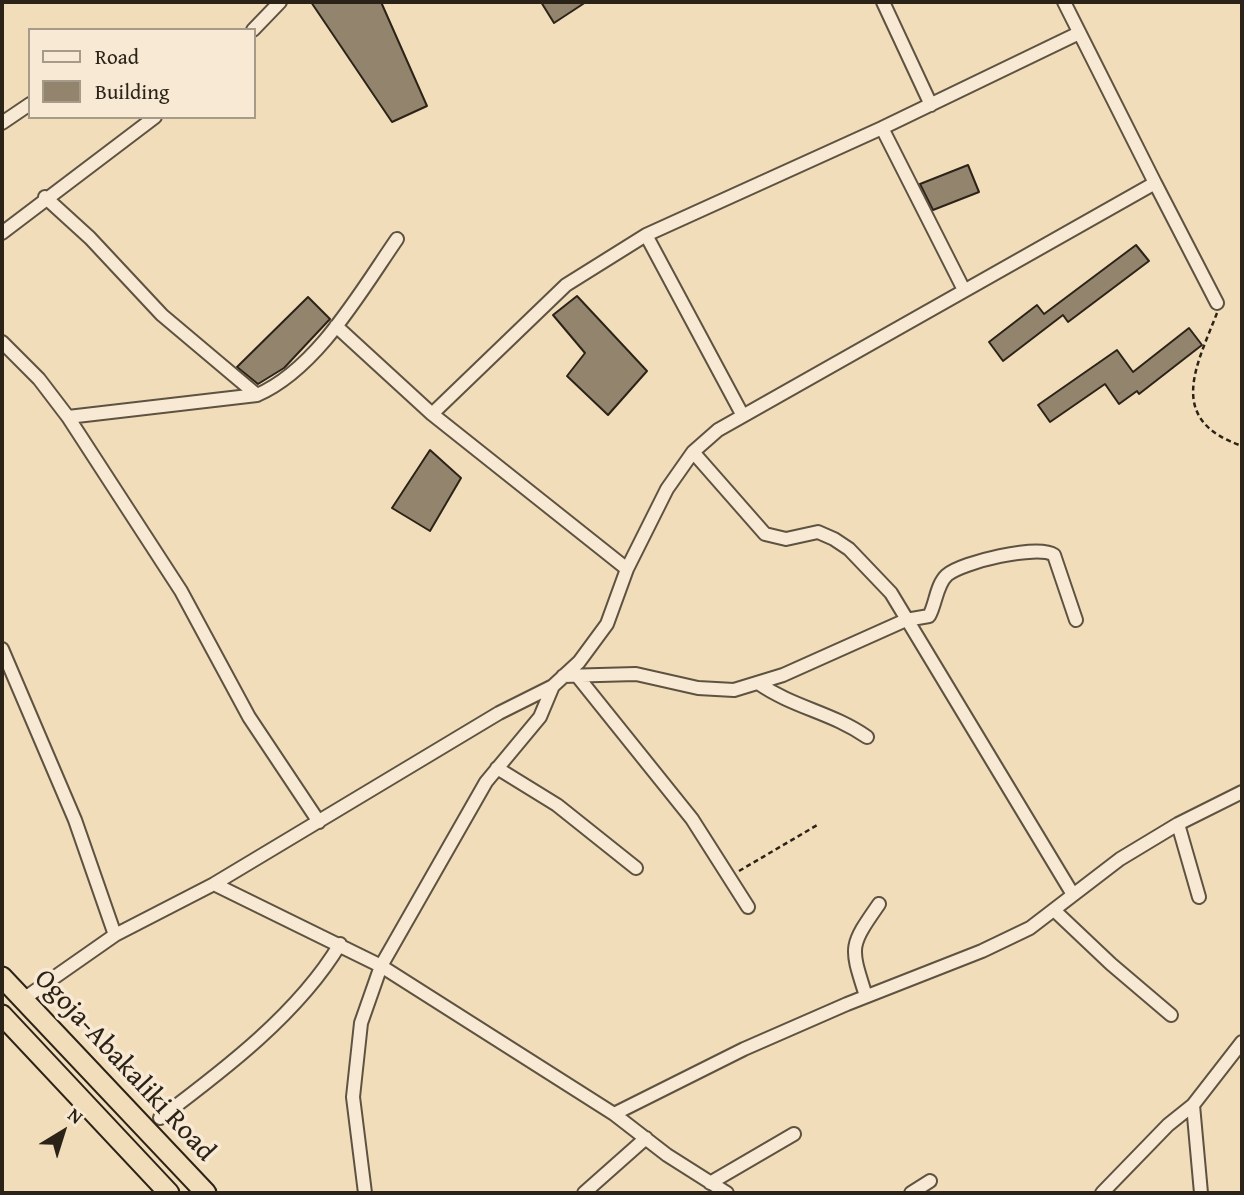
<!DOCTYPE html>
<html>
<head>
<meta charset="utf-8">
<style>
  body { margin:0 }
  #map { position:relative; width:1244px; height:1195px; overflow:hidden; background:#f2ddbb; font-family:"Gentium Book Plus",serif }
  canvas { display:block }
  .frame { position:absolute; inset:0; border:4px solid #2c2318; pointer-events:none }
  .legend { position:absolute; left:28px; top:28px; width:228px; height:91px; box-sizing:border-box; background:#f7e9d3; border:2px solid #a69a88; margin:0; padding:9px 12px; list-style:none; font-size:21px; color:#2c2318 }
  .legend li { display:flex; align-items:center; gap:14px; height:35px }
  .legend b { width:35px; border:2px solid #a69a88 }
  .north { position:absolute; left:28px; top:1097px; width:70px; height:70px; -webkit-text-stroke:5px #f7e9d3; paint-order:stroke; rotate:38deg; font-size:19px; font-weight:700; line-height:28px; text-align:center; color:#2c2318 }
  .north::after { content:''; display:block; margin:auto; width:24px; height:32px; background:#2c2318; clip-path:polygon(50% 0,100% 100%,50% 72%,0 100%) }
</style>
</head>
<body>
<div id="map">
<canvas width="1244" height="1195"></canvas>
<div class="frame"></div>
<ul class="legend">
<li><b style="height:9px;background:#f7e9d3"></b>Road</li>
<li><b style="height:19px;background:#93846d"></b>Building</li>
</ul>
<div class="north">N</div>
</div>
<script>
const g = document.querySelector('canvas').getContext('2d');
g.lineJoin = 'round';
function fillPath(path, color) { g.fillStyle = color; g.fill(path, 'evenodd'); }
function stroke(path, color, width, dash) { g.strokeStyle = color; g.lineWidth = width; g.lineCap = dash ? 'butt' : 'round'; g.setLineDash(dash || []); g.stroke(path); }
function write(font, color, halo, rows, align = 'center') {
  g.font = font + ' "Gentium Book Plus",serif'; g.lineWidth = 7; g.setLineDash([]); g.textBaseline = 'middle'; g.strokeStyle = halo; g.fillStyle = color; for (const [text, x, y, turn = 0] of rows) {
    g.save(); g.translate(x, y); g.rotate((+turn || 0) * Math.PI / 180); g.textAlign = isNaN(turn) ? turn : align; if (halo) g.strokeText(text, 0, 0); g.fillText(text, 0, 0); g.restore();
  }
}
const building = new Path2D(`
  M311,2h70l46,104 -35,16z
  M541,2h45l-32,21z
  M968,165l11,27 -46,18 -13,-26z
  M1136,245l13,16 -81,61 -5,-7 -60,46 -14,-19 48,-37 7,9z
  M577,296l70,75 -39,44 -41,-39 18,-23 -32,-38z
  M308,297l22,22 -46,49 -26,16 -21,-17z
  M1189,328l13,17 -63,49 -2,-3 -18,13 -14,-20 -55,38 -12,-17 79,-55 16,22z
  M430,450l31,28 -31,53 -38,-23z`);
const path = new Path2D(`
  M1217,313c-21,54 -51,107 25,133
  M739,871l80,-47`);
const minor = new Path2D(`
  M883,2l48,103
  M253,30l27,-28
  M2,123l28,-19
  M882,128l82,162
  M1155,183l62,120
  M45,197l45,41 72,77 95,80
  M2,233l153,-116
  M646,235l97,181
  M336,326l96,88 195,155
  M2,342l37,37 29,38 113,174 68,126 70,105
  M432,414l134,-129 80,-50 236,-107 197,-95
  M68,417l189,-22c60,-26 104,-104 140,-156
  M693,452l72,82 21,5 32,-7 16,7 15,10 42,44 181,300
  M2,649l73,171 40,115
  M563,676l73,-2 62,14 36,2 49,-15 123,-55 23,-4c7,-12 7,-31 18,-41 15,-13 91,-31 107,-20l22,65
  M578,677l114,142 56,88
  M758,683c36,25 73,29 109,54
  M497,768l60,37 79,63
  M1178,824l21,73
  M214,884l167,82 233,148 53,41 60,38
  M1055,911l56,53 60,51
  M866,996c-16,-50 -17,-49 13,-92
  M22,1000l93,-65 99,-51 285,-171 54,-27 26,-24 28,-38 20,-55 40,-80 26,-37 25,-22 437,-247 -91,-181
  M1193,1105l8,88
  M614,1114l130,-65 103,-45 135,-53 48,-23 90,-69 58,-35 64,-32
  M160,1118c64,-48 139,-105 180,-174
  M710,1183l84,-49
  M365,1193l-12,-96 8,-74 20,-57 105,-184 54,-65 13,-31
  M584,1193l62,-55
  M911,1193l19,-12
  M1102,1193l66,-68 25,-20 49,-63`);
const highway = new Path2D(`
  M2,977l204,216
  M2,1015l167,178`);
const streetNames = [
  ["Ogoja-Abakaliki Road",124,1066,47]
];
fillPath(building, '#93846d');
stroke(building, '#2c2318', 2);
stroke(minor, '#5e5241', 16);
stroke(highway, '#2c2318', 23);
stroke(path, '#2c2318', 2.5, [5, 3.5]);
stroke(minor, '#f7e9d3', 12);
stroke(highway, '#f2ddbb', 19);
write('28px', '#2c2318', '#f7e9d3', streetNames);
</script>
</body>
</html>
